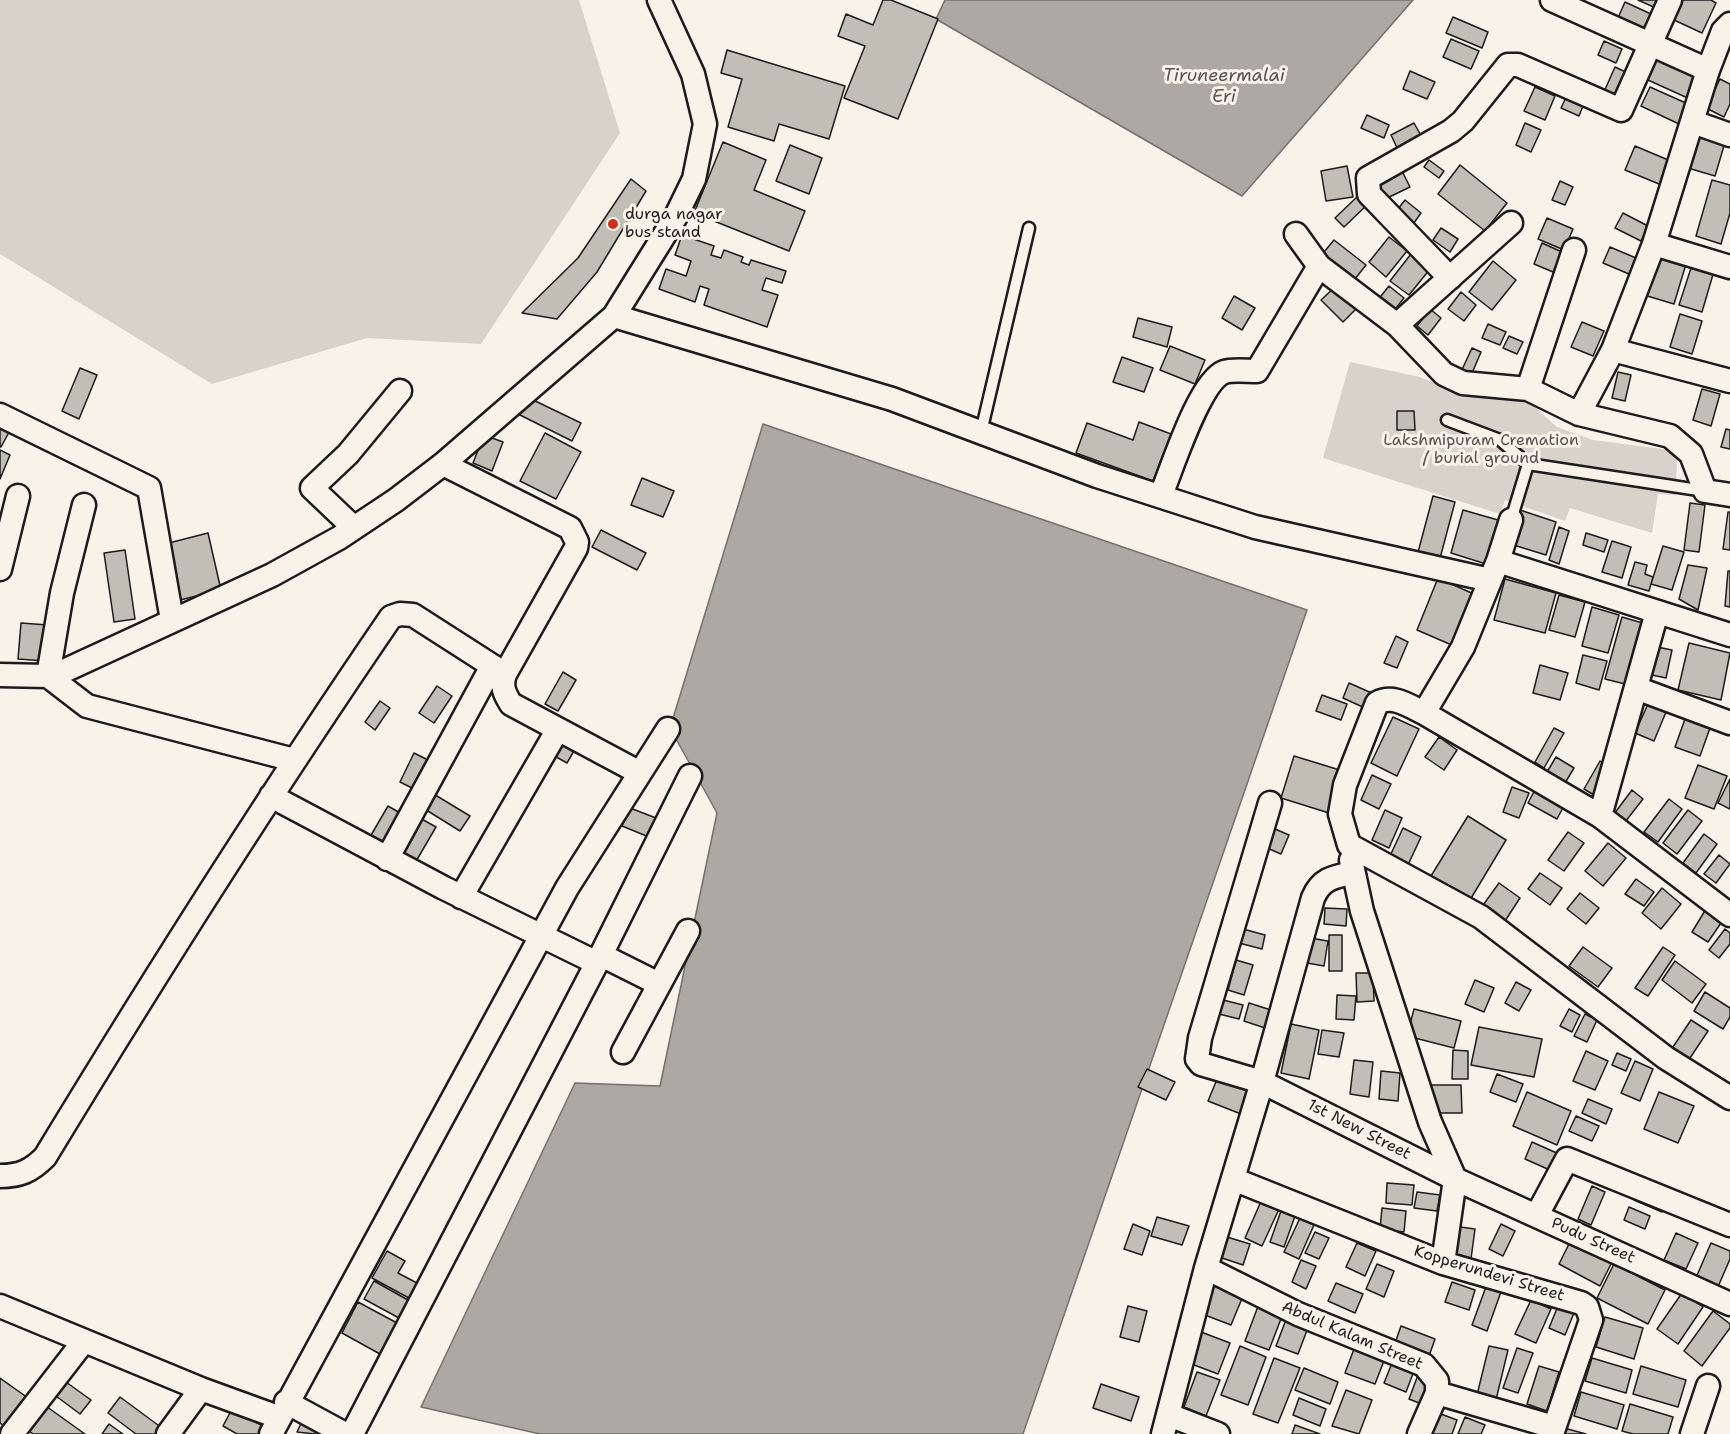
<!DOCTYPE html>
<html>
<head>
<meta charset="utf-8">
<style>
  body { margin:0 }
  canvas { display:block; background:#f7f3e8 }
</style>
</head>
<body>
<canvas width="1730" height="1434"></canvas>
<script>
const g = document.querySelector('canvas').getContext('2d');
g.lineJoin = 'round';
function fillPath(path, color) { g.fillStyle = color; g.fill(path, 'evenodd'); }
function stroke(path, color, width, dash) { g.strokeStyle = color; g.lineWidth = width; g.lineCap = dash ? 'butt' : 'round'; g.setLineDash(dash || []); g.stroke(path); }
function write(font, color, halo, rows, align = 'center') {
  g.font = font + ' "Shantell Sans",sans-serif'; g.lineWidth = 6; g.setLineDash([]); g.textBaseline = 'middle'; g.strokeStyle = halo; g.fillStyle = color; for (const [text, x, y, turn = 0] of rows) {
    g.save(); g.translate(x, y); g.rotate((+turn || 0) * Math.PI / 180); g.textAlign = isNaN(turn) ? turn : align; if (halo) g.strokeText(text, 0, 0); g.fillText(text, 0, 0); g.restore();
  }
}
const green = new Path2D(`
  M0,0h579l41,133 -139,211 -114,-6 -155,46 -212,-130z
  M1350,362l70,15 36,15 70,7 31,28 36,13 85,11 -3,44 -17,-1 -6,39 -82,-25 -5,13 -60,-21 -5,14 -177,-56z`);
const water = new Path2D(`
  M945,0h468l-171,196 -306,-177z
  M763,424l544,186 -284,824h-483l-119,-27 154,-324 85,3 57,-273 -47,-85z`);
const building = new Path2D(`
  M883,0h8l47,19 -40,100 -54,-21 21,-52 -27,-10 8,-22 27,11z
  M1638,0h24l-4,9z
  M1683,0h28l5,3 -14,30 -28,-13z
  M1625,2l26,12 -8,18 -26,-12z
  M1453,17l35,15 -6,16 -36,-15z
  M1451,39l28,12 -8,18 -28,-12z
  M1604,41l18,8 -6,14 -18,-8z
  M727,50l118,36 -16,53 -50,-15 -5,17 -46,-14 14,-48 -21,-6z
  M1658,57l44,20 -10,23 -44,-20z
  M1615,67l15,7 -11,27 -16,-7z
  M1410,71l25,11 -8,17 -24,-10z
  M1720,79l10,5v20l-6,13 -18,-9z
  M1535,87l20,9 -10,24 -21,-9z
  M1650,87l38,17 -9,20 -38,-18z
  M1570,89l17,7 -8,20 -18,-8z
  M1367,115l22,10 -5,13 -23,-10z
  M1414,123l10,18 -24,13 -9,-19z
  M1525,123l16,7 -10,22 -15,-7z
  M1699,130l27,9 -11,37 -27,-8z
  M723,142l43,18 -12,30 51,21 -16,40 -95,-38z
  M790,145l32,13 -13,36 -33,-13z
  M1635,146l38,16 -9,24 -39,-16z
  M1429,160l15,11 -5,7 -15,-11z
  M1460,165l47,38 -22,28 -47,-37z
  M1347,166l6,31 -27,4 -5,-30z
  M1401,169l9,18 -27,13 -8,-18z
  M631,179l15,12 -49,81 -40,47 -35,-6 56,-55z
  M1712,180l18,5v28l-9,31 -25,-8z
  M1560,181l13,6 -8,18 -13,-5z
  M1359,195l9,9 -24,23 -9,-9z
  M1405,200l16,13 -10,14 -17,-13z
  M1623,213l25,13 -7,15 -26,-13z
  M1547,218l26,11 -9,21 -26,-11z
  M1441,228l17,11 -8,13 -17,-12z
  M682,235l32,11 -3,9 10,3 3,-8 19,7 -2,5 8,3 2,-5 35,11 -4,12 -16,-5 -4,12 16,5 -11,32 -63,-22 5,-16 -9,-3 -5,16 -36,-13 7,-20 20,7 5,-15 -16,-6z
  M1389,237l18,14 -21,26 -17,-15z
  M1334,240l32,25 -15,19 -32,-26z
  M1542,243l20,9 -9,20 -19,-8z
  M1610,247l26,11 -7,16 -26,-11z
  M1411,254l19,15 -21,26 -19,-14z
  M1655,255l31,9 -12,40 -30,-9z
  M1493,261l23,19 -24,30 -23,-18z
  M1692,265l22,6 -12,41 -23,-7z
  M1336,286l21,22 -14,14 -22,-22z
  M1389,286l15,12 -12,15 -15,-12z
  M1461,292l15,13 -12,16 -16,-12z
  M1234,296l21,12 -13,22 -20,-12z
  M1430,309l11,9 -13,17 -11,-9z
  M1680,314l22,7 -10,33 -22,-7z
  M1138,318l34,9 -5,20 -34,-10z
  M1582,322l22,9 -11,25 -22,-9z
  M1488,324l18,8 -6,13 -18,-7z
  M1509,336l14,6 -6,12 -14,-6z
  M1170,346l35,14 -10,24 -35,-14z
  M1472,348l9,4 -11,26 -10,-4z
  M1122,357l31,11 -9,24 -31,-10z
  M80,368l17,7 -18,44 -17,-8z
  M1618,372l13,3 -6,26 -13,-3z
  M1702,389l18,5 -9,32 -18,-6z
  M529,398l52,25 -9,18 -52,-26z
  M1397,411h17l1,19h-18z
  M0,418l13,7 -12,22h-1z
  M1139,422l32,12 -18,47 -77,-28 11,-30 46,17z
  M1726,429l4,1v19l-9,-2z
  M545,433l36,19 -25,47 -36,-18z
  M484,435l19,7 -11,29 -19,-8z
  M0,450l10,5 -10,24z
  M642,478l32,13 -11,26 -32,-12z
  M1433,496l22,6 -16,60 -22,-6z
  M1690,503l15,2 -6,47 -15,-2z
  M1517,509l39,13 -10,33 -39,-12z
  M1463,510l35,10 -12,44 -35,-11z
  M1728,512h2v38l-7,-1z
  M1559,527l10,4 -10,33 -10,-4z
  M601,530l45,23 -9,17 -45,-23z
  M208,533l13,57 -45,11 -15,-56z
  M1586,533l22,7 -4,12 -21,-7z
  M1612,541l19,6 -9,31 -20,-6z
  M1663,546l21,6 -12,38 -21,-6z
  M125,550l10,69 -21,3 -10,-69z
  M1635,562l12,3 -2,9 8,3 -4,14 -21,-6z
  M1688,565l19,3 -9,42 -19,-11z
  M1728,571h2v36l-5,-1z
  M1438,578l38,17 -22,51 -37,-16z
  M1505,579l51,14 -11,40 -51,-13z
  M1559,595l26,7 -10,35 -26,-7z
  M1592,607l27,8 -11,38 -26,-7z
  M1622,617l24,7 -17,61 -24,-6z
  M21,623l27,2 -3,36 -27,-2z
  M1396,636l12,6 -11,26 -13,-5z
  M1689,643l41,10 -9,47 -43,-10z
  M1657,647l15,3 -6,28 -14,-3z
  M1583,655l24,6 -8,29 -23,-7z
  M1540,665l28,8 -8,27 -27,-7z
  M563,672l13,8 -18,31 -13,-7z
  M1349,683l25,11 -7,15 -24,-11z
  M437,686l15,10 -18,27 -15,-10z
  M1322,695l25,9 -6,16 -25,-9z
  M380,701l10,7 -15,22 -10,-8z
  M1648,704l18,8 -12,29 -19,-8z
  M1393,717l26,12 -22,47 -26,-13z
  M1685,719l25,9 -10,28 -25,-9z
  M1554,728l10,5 -20,35 -9,-6z
  M562,735l16,9 -11,19 -16,-9z
  M1439,737l18,13 -13,20 -19,-13z
  M414,753l16,8 -14,29 -16,-8z
  M1294,756l49,15 -14,42 -48,-15z
  M1556,757l18,11 -9,15 -18,-11z
  M1600,761l9,6 -15,28 -10,-6z
  M1698,765l29,11 -13,33 -29,-11z
  M1372,775l19,9 -12,25 -18,-9z
  M1730,779v30l-12,-6z
  M1537,786l29,16 -9,17 -29,-16z
  M1512,787l17,6 -10,25 -16,-6z
  M1632,790l11,9 -18,23 -11,-8z
  M432,793l38,23 -10,15 -37,-23z
  M1669,799l13,10 -24,33 -14,-10z
  M388,806l19,11 -18,32 -19,-12z
  M630,808l26,10 -7,19 -27,-11z
  M1385,810l17,8 -13,30 -17,-8z
  M1688,810l14,11 -25,33 -14,-11z
  M1468,816l38,24 -36,60 -39,-24z
  M418,817l18,10 -21,36 -18,-10z
  M1403,828l18,9 -14,30 -18,-9z
  M1275,829l14,6 -8,19 -14,-6z
  M1568,832l16,11 -20,28 -16,-11z
  M1704,834l13,10 -21,29 -13,-10z
  M1608,843l18,15 -23,28 -18,-15z
  M1719,855l11,9 -14,19 -12,-9z
  M1540,873l22,15 -12,17 -22,-16z
  M1636,879l18,13 -10,14 -19,-12z
  M1499,883l21,15 -17,26 -22,-16z
  M1662,888l19,16 -20,25 -19,-16z
  M1580,893l19,15 -13,16 -19,-15z
  M1325,908l22,1 -1,17 -22,-2z
  M1706,909l17,11 -15,22 -16,-10z
  M1243,929l22,6 -3,14 -23,-6z
  M1725,929l5,4v11l-11,14 -10,-8z
  M1329,935h13v36h-13z
  M1310,938l18,3 -4,25 -17,-3z
  M1583,947l29,21 -14,19 -29,-21z
  M1663,947l12,8 -27,41 -13,-8z
  M1236,960l17,5 -9,30 -16,-5z
  M1675,961l31,23 -14,19 -30,-23z
  M1356,973h17l1,28 -17,1z
  M1475,980l19,8 -10,24 -19,-8z
  M1516,982l15,8 -12,21 -14,-8z
  M1705,992l25,16v9l-7,12 -29,-18z
  M1337,995l19,1 -2,24 -18,-1z
  M1223,1000l20,5 -4,14 -20,-5z
  M1249,1003l22,7 -6,18 -21,-7z
  M1414,1009l47,12 -7,27 -47,-12z
  M1569,1009l11,6 -8,17 -12,-6z
  M1585,1014l12,6 -10,22 -13,-6z
  M1691,1020l17,11 -20,30 -17,-11z
  M1291,1024l28,6 -10,49 -28,-6z
  M1479,1027l63,12 -8,38 -63,-12z
  M1322,1030l22,3 -5,24 -21,-3z
  M1453,1050l15,1v28h-16z
  M1586,1051l22,10 -13,29 -22,-9z
  M1617,1053l14,6 -5,12 -14,-6z
  M1354,1060l19,2 -4,35 -19,-3z
  M1635,1061l18,8 -13,32 -19,-8z
  M1147,1069l28,13 -9,18 -28,-13z
  M1381,1071l19,2 -2,28 -19,-2z
  M1497,1074l26,10 -7,18 -26,-10z
  M1218,1077l32,14 -9,23 -33,-13z
  M1429,1085h32l1,28h-33z
  M1527,1092l44,19 -14,34 -44,-19z
  M1659,1092l35,14 -16,37 -34,-14z
  M1588,1099l24,10 -6,15 -24,-11z
  M1576,1116l23,10 -7,15 -23,-10z
  M1532,1142l27,12 -7,17 -27,-12z
  M1387,1183l27,2 -2,20 -26,-2z
  M1592,1186l13,6 -14,33 -13,-6z
  M1638,1190l29,12 -5,10 -28,-12z
  M1417,1192l23,3 -3,16 -23,-3z
  M1262,1199l18,8 -18,39 -17,-8z
  M1629,1207l21,9 -5,13 -21,-9z
  M1382,1208l24,3 -2,21 -24,-3z
  M1281,1211l14,5 -11,31 -14,-5z
  M1157,1217l32,9 -7,19 -31,-9z
  M1300,1218l14,7 -15,34 -15,-7z
  M1133,1224l17,7 -8,24 -18,-6z
  M1501,1224l14,7 -12,25 -14,-7z
  M1453,1226l22,3 -4,30 -21,-2z
  M1315,1232l14,6 -10,21 -14,-6z
  M1676,1233l22,10 -12,26 -22,-9z
  M1227,1237l23,7 -7,21 -21,-7z
  M1571,1240l41,22 -12,24 -41,-22z
  M1357,1243l19,8 -11,25 -19,-9z
  M1711,1243l19,8v8l-13,30 -22,-9z
  M387,1251l18,10 -7,12 19,10 -8,15 -37,-20z
  M1301,1260l15,6 -10,23 -14,-7z
  M1377,1264l17,7 -10,26 -18,-8z
  M1614,1264l51,26 -17,34 -51,-26z
  M374,1281l34,19 -9,18 -35,-19z
  M1208,1282l35,14 -12,29 -34,-13z
  M1452,1282l23,8 -6,20 -24,-8z
  M1336,1283l27,11 -8,19 -27,-12z
  M1487,1284l15,5 -15,42 -15,-6z
  M1682,1293l21,14 -25,37 -21,-15z
  M1531,1300l20,9 -15,34 -21,-9z
  M1260,1301l24,10 -15,39 -24,-9z
  M1560,1301l16,7 -11,27 -16,-7z
  M358,1302l39,21 -17,31 -38,-21z
  M1128,1306l19,5 -8,31 -19,-5z
  M1713,1311l17,13v4l-28,38 -18,-15z
  M1287,1317l22,8 -11,29 -22,-8z
  M1605,1317l38,11 -9,31 -38,-12z
  M1401,1326l34,13 -7,20 -34,-13z
  M1201,1332l29,11 -12,31 -29,-11z
  M1357,1341l30,12 -12,31 -30,-11z
  M1240,1346l26,11 -18,48 -27,-10z
  M1489,1346l19,4 -13,54 -19,-5z
  M1517,1348l16,5 -15,40 -15,-5z
  M1274,1358l26,10 -22,55 -25,-9z
  M1592,1358l40,12 -6,23 -41,-12z
  M1392,1363l22,8 -8,21 -22,-9z
  M1539,1366l20,6 -12,39 -20,-7z
  M1641,1366l45,14 -8,27 -45,-13z
  M1304,1368l34,14 -8,22 -35,-14z
  M1197,1372l23,8 -14,36 -22,-9z
  M1418,1375l16,6 -10,24 -15,-6z
  M0,1378l28,20 -22,29 -6,-4z
  M66,1382l25,18 -11,14 -24,-18z
  M1101,1384l38,13 -8,24 -38,-13z
  M1346,1390l26,10 -13,34 -27,-8z
  M1581,1392l43,13 -7,24 -43,-13z
  M120,1397l42,31 -5,6h-21l-28,-21z
  M1299,1398l27,11 -6,17 -27,-11z
  M43,1404l42,30h-52l-8,-6z
  M1630,1404l43,13 -5,17h-35l-11,-3z
  M232,1409l31,17 -4,8h-22l-14,-8z
  M1433,1411l24,9 -5,14h-27z
  M304,1417l15,8 -4,9 -18,-2z
  M1465,1417l20,8 -4,9h-23z
  M109,1424l14,10h-21z
  M1295,1425l25,9h-28z
  M1564,1428l22,6h-23z`);
const lane = new Path2D(`
  M1447,420l53,20 28,24 177,27
  M981,432l48,-204
  M1511,520l17,-56`);
const street = new Path2D(`
  M1552,0l156,70
  M1693,122l37,13
  M1296,234l23,32 78,59 47,49 19,9 65,6
  M1654,244l76,23
  M1574,250l-46,139 51,25 91,22 21,18 14,37 25,4
  M1450,278l-81,-84 -1,-16 83,-47 12,-10 45,-56h10l103,45 49,-110
  M614,316l278,83 205,77 158,51 235,53
  M1397,325l114,-102
  M1613,350l117,31
  M1579,414l34,-64 41,-106 54,-174 15,-39 7,-7
  M0,415l149,73 23,132
  M443,464l127,64 7,14 -1,6 -71,126c-4,12 -1,19 6,30l129,69
  M1161,495c11,-26 38,-113 63,-123 9,-3 23,-1 33,-1l62,-105
  M84,505l-22,88 -14,83 39,30 207,54
  M1511,520l-13,41 -35,86 -39,66c-15,-7 -31,-19 -47,-10l-32,82 -5,29 9,31 132,72 185,141 64,40
  M353,527l-41,-39 36,-34 52,-63
  M1498,561l232,74
  M0,569l18,-73
  M0,675l48,1 18,-6 206,-95 67,-37 57,-38 47,-36 171,-148 61,-98 19,-39 11,-55 -12,-50 -34,-74
  M1636,688l94,35
  M1424,713l176,103 130,99
  M271,796l173,92 153,75
  M1270,803l-70,235 -3,21 4,5 61,18 193,97 275,125
  M1600,816l57,-204
  M387,859l105,-193
  M1351,860l11,51 68,211 25,57 -12,84
  M461,897l97,-168
  M601,955l58,29
  M623,1052l65,-121
  M0,1176c20,0 31,-5 45,-19 111,-183 225,-363 346,-540l9,-3 13,1 92,59
  M1233,1179l210,84 138,40 6,4 4,13 -39,114
  M1537,1215l30,-56 163,66
  M1206,1268l92,46 126,51 13,16v12l117,34
  M0,1306l201,83 77,28
  M286,1402l59,32
  M1169,1415l49,19
  M12,1434l72,-93
  M168,1434l33,-45
  M271,1434l296,-546 101,-159
  M352,1434l249,-479 89,-179
  M1163,1434l43,-166 56,-186 51,-184c8,-19 20,-21 39,-25
  M1419,1434l18,-41
  M1692,1434l16,-48`);
const markers = [
  [613,224,6,"#c8321e"]
];
const poiNames = [
  ["durga nagar",625,215],
  ["bus stand",625,233]
];
const parkNames = [
  ["Lakshmipuram Cremation",1481,441],
  ["/ burial ground",1481,459]
];
const streetNames = [
  ["1st New Street",1359,1130,27],
  ["Pudu Street",1593,1241,24],
  ["Kopperundevi Street",1489,1274,17],
  ["Abdul Kalam Street",1352,1336,23]
];
const waterNames = [
  ["Tiruneermalai",1224,76],
  ["Eri",1224,97]
];
fillPath(green, '#d7d3cb');
fillPath(water, '#aca9a2');
stroke(water, '#72716c', 1.5);
fillPath(building, '#c0beb5');
stroke(building, '#1c1c1c', 1.5);
stroke(lane, '#1c1c1c', 15);
stroke(street, '#1c1c1c', 27);
stroke(lane, '#f7f3e8', 10);
stroke(street, '#f7f3e8', 22);
for (const [x, y, r, color] of markers) { const dot = new Path2D(); dot.arc(x, y, r, 0, 2 * Math.PI); g.fillStyle = color; g.fill(dot); stroke(dot, '#f7f3e8', 2); }
write('16px', '#1c1c1c', '#f7f3e8', poiNames, 'left');
write('16px', '#545351', '#f7f3e8', parkNames);
write('16px', '#1c1c1c', '#f7f3e8', streetNames);
write('italic 18px', '#565452', '#f7f3e8', waterNames);
</script>
</body>
</html>
